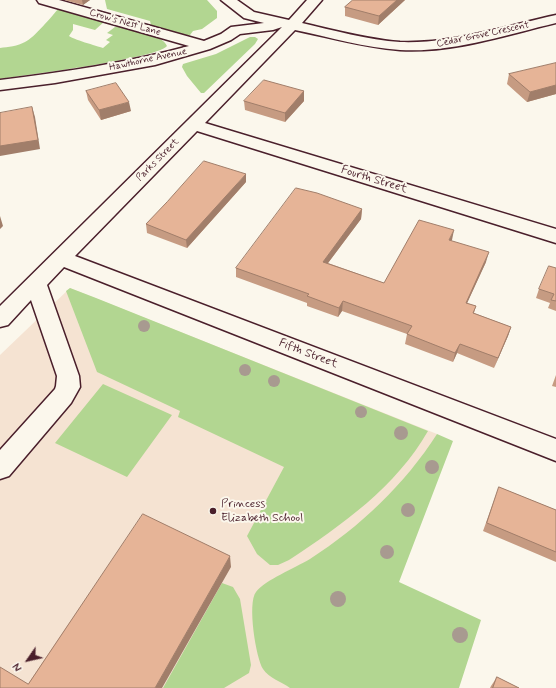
<!DOCTYPE html>
<html>
<head>
<meta charset="utf-8">
<style>
  body { margin:0 }
  #map { position:relative; width:556px; height:688px; overflow:hidden; background:#fbf7ec; font-family:Mynerve,sans-serif }
  canvas { display:block }
  .north { position:absolute; left:8px; top:640px; width:40px; height:40px; -webkit-text-stroke:3px #fbf7ec; paint-order:stroke; rotate:236deg; font-size:11px; font-weight:700; line-height:16px; text-align:center; color:#4a1f2b }
  .north::after { content:''; display:block; margin:auto; width:14px; height:18px; background:#4a1f2b; clip-path:polygon(50% 0,100% 100%,50% 72%,0 100%) }
</style>
</head>
<body>
<div id="map">
<canvas width="556" height="688"></canvas>
<div class="north">N</div>
</div>
<script>
const g = document.querySelector('canvas').getContext('2d');
g.lineJoin = 'round';
function fillPath(path, color) { g.fillStyle = color; g.fill(path, 'evenodd'); }
function stroke(path, color, width, dash) { g.strokeStyle = color; g.lineWidth = width; g.lineCap = dash ? 'butt' : 'round'; g.setLineDash(dash || []); g.stroke(path); }
function write(font, color, halo, rows, align = 'center') {
  g.font = font + ' Mynerve,sans-serif'; g.lineWidth = 4; g.setLineDash([]); g.textBaseline = 'middle'; g.strokeStyle = halo; g.fillStyle = color; for (const [text, x, y, turn = 0] of rows) {
    g.save(); g.translate(x, y); g.rotate((+turn || 0) * Math.PI / 180); g.textAlign = isNaN(turn) ? turn : align; if (halo) g.strokeText(text, 0, 0); g.fillText(text, 0, 0); g.restore();
  }
}
const built = new Path2D(`
  M70,288l367,146 -79,254h-358v-333z`);
const green = new Path2D(`
  M105,0h102l10,11v7l-15,11 -9,2 -3,4 -8,1 -31,-11 -1,-4 -43,-12z
  M59,8l46,13 -10,9 -22,-6v6l-4,6c3,3 28,10 34,12l7,-6 -4,-2 7,-5 -6,-2 8,-6 6,-1c11,3 42,9 46,20 -11,13 -142,29 -167,33v-31c8,-1 18,-2 25,-6 9,-4 27,-26 34,-34z
  M250,37h5l3,2 -3,5 -51,49h-3l-14,-17 -5,-9 1,-3 33,-10z
  M70,288l26,10 332,133c-32,56 -86,94 -139,129l-11,5h-8l-13,-11 -10,-18 37,-69 -106,-50 2,-6 -83,-39 -31,-81z
  M103,384l69,31 -45,62 -72,-34z
  M437,434l16,7 -54,141 82,38 -22,68h-169c-8,-6 -21,-10 -27,-19 -7,-11 -16,-66 -7,-77 9,-12 39,-24 54,-33 50,-32 95,-75 127,-125z
  M222,583l11,4 7,12 11,66 -2,8 -25,15h-61z`);
const minor = new Path2D(`
  M37,0h22l145,41 17,-7 10,-7 33,-4 -20,-5 -23,-18h16l17,12 35,8 18,-20h15l-20,23c30,7 67,17 98,19 53,2 105,-16 156,-27v8c-51,12 -103,30 -156,27 -34,-2 -71,-13 -105,-20l-90,93 351,106v14l-359,-112 -122,125 481,183v22l-492,-194 -17,18 32,91 1,11 -9,16 -62,73 -9,3v-29l55,-61 1,-3 1,-10 -26,-76 -23,25 -8,2v-21l282,-279 -9,3 -33,4 -9,6 -21,9 -55,16 -100,18 -55,7v-10c63,-8 127,-17 189,-34l-150,-43z`);
const trees = [
  [144,326,6],
  [245,370,6],
  [274,381,6],
  [361,412,6],
  [401,433,7],
  [432,467,7],
  [408,510,7],
  [387,552,7],
  [338,599,8],
  [460,635,8]
];
const wall = new Path2D(`
  M64,0h26l-7,5z
  M353,0h52l-27,25 -33,-9v-9z
  M556,63v31l-29,8 -20,-18 2,-10z
  M86,91l45,20 -30,9 -13,-20z
  M304,91v10l-19,21 -40,-12 -1,-9z
  M246,182l-59,66 -40,-15 -1,-9z
  M362,209l-1,10 -33,44 56,20 102,-21 -19,41 9,3 -2,7 37,14 -3,9 -14,32 -37,-15 -4,9 -48,-18 2,-10 -65,-23 -4,6 -31,-11v-3l-71,-26v-9z
  M556,268v43l-8,-3 2,-5 -14,-5 3,-9z
  M556,375v12l-4,-1z
  M499,487l57,23v52l-73,-31 13,-36z
  M497,677l22,11h-29l1,-2z`);
const shadedWall = new Path2D(`
  M82,0h8l-7,5z
  M397,0h8l-27,25 1,-9z
  M556,85v9l-29,8 3,-10z
  M304,91v10l-19,21v-9z
  M129,102l2,9 -30,9 -2,-10z
  M32,107l3,10 5,32 -40,7v-10z
  M246,174v8l-59,66 -1,-8z
  M362,209l-1,10 -39,52 1,-9z
  M0,216l3,10 -3,3z
  M454,230l-2,10 -6,9 3,-9z
  M489,252l-3,10 -23,50 3,-9z
  M343,301l-1,10 -4,6 1,-9z
  M511,327l-3,9 -14,32 4,-10z
  M460,344l-3,9 -4,9 2,-9z
  M230,556l1,11 -69,121h-7z`);
const building = new Path2D(`
  M353,0h44l-18,16 -34,-9z
  M556,63v22l-26,7 -21,-18z
  M264,80l40,11 -19,22 -41,-12z
  M116,83l13,19 -30,8 -13,-19z
  M32,107l6,33 -38,6v-33z
  M204,161l42,13 -60,66 -40,-16 21,-22z
  M296,188l21,5 45,16 -39,53 61,21 35,-63 35,10 -5,10 40,12 -23,51 10,3 -3,7 38,14 -13,31 -38,-14 -5,9 -48,-19 5,-8 -69,-25 -4,7 -32,-12 2,-2 -73,-26z
  M549,266l7,2v33l-5,-1 3,-6 -15,-5z
  M499,487l57,23v42l-69,-29z
  M143,514l87,42 -75,132h-155v-21l28,17z
  M497,677l22,11h-26z`);
const markers = [
  [213,511,4,"#4a1f2b"]
];
const farStreetnames = [
  ["Crow's Nest Lane",125,23,16],
  ["Cedar Grove Crescent",483,35,-12],
  ["Hawthorne Avenue",148,60,-12],
  ["Parks Street",158,160,-45]
];
const streetNames = [
  ["Fourth Street",374,180,17],
  ["Fifth Street",308,354,21]
];
const poiNames = [
  ["Princess",221,504],
  ["Elizabeth School",221,518]
];
fillPath(built, '#f5e3d2');
fillPath(green, '#b2d691');
stroke(minor, '#4a1f2b', 3);
fillPath(minor, '#fbf7ec');
g.fillStyle = '#a89a90';
for (const [x, y, r] of trees) { g.beginPath(); g.arc(x, y, r, 0, 2 * Math.PI); g.fill(); }
fillPath(wall, '#c69b82');
fillPath(shadedWall, '#a17e6a');
fillPath(building, '#e6b497');
stroke(building, '#a17e6a', 1);
for (const [x, y, r, color] of markers) { const dot = new Path2D(); dot.arc(x, y, r, 0, 2 * Math.PI); g.fillStyle = color; g.fill(dot); stroke(dot, '#fbf7ec', 1.5); }
write('10px', '#4a1f2b', '#fbf7ec', farStreetnames);
write('12px', '#4a1f2b', '#fbf7ec', streetNames);
write('12px', '#4a1f2b', '#fbf7ec', poiNames, 'left');
</script>
</body>
</html>
